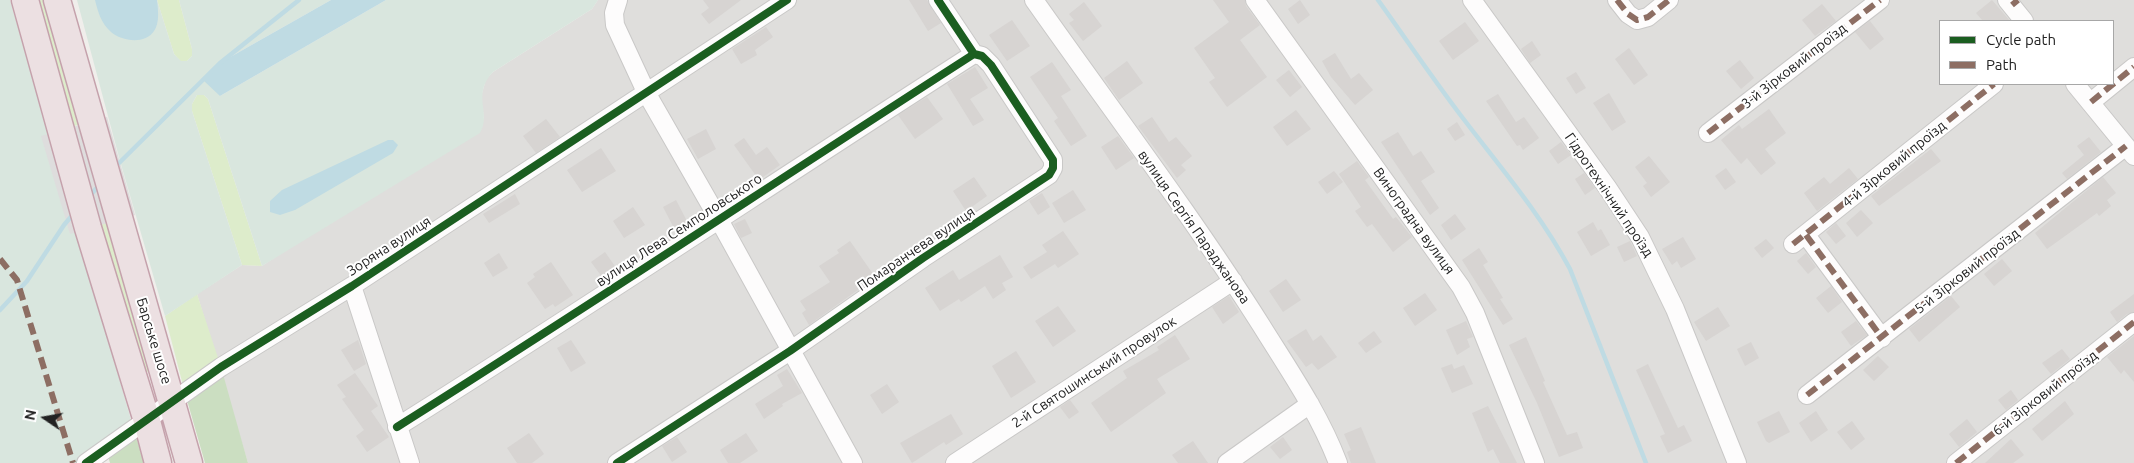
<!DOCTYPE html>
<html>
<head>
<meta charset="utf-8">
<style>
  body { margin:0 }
  #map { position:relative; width:2134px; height:463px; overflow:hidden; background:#f0eeeb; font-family:Ubuntu,sans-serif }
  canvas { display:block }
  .legend { position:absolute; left:1939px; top:20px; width:175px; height:65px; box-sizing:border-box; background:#fff; border:1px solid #a7a7a7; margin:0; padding:6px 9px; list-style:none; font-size:15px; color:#222 }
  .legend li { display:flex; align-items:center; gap:10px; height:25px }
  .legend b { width:25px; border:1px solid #a7a7a7 }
  .north { position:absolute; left:20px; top:393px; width:50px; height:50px; -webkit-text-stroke:4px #fff; paint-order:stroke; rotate:282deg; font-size:14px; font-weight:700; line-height:20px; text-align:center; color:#222 }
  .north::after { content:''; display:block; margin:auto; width:18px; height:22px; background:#222; clip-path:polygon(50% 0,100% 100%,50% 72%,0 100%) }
</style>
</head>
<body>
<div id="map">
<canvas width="2134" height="463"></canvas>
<ul class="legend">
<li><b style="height:6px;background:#1b5e20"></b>Cycle path</li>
<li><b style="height:6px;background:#8d6e63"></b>Path</li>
</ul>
<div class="north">N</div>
</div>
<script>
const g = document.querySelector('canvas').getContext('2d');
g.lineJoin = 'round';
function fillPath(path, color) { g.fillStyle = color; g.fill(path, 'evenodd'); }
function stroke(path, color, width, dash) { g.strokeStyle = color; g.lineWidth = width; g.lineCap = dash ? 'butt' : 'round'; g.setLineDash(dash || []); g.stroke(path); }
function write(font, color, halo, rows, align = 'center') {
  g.font = font + ' Ubuntu,sans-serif'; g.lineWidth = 4; g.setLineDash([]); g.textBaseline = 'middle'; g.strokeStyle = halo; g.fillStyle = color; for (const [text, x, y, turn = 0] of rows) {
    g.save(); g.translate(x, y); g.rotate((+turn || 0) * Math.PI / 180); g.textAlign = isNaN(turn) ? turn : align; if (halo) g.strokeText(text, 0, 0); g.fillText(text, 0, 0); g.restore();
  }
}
const residential = new Path2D(`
  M598,0h1536v463h-1886l-51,-169 45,-29 20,1 222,-147 -3,-22 5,-18 7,-7 99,-63zM1940,21h173v63h-173z`);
const grass = new Path2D(`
  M25,0h32l34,121 -30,9z
  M157,0h22l13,49v7l-5,5h-7l-6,-7z
  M197,95h7l4,4 54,167 -20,-1 -50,-154v-7z
  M118,219l43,148 -28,10 -45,-149z
  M197,294l24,73 -36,26 -20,-77z`);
const forest = new Path2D(`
  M221,367l27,96h-43l-20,-70z
  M134,430l10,33h-34l-4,-14z`);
const wetland = new Path2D(`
  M0,0h10l124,430 -48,33h-86z
  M77,0h80l17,54 7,7h6l5,-5v-7l-13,-49h152l-106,60 -5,36 166,-96h212l-6,9 -99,63c-22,23 -1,41 -13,61l-218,133 -54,-167 -4,-4h-7l-5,9v7l50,154 -77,51 -45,-155z`);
const water = new Path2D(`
  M95,0h62c1,9 3,23 -3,31 -9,14 -33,10 -43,1 -10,-9 -13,-20 -16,-32z
  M331,0h55l-166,96 -17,-16 22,-20z
  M388,140h5l5,5 -5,8 -98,57 -15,5 -10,-3v-11l12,-11z`);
const pier = new Path2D(`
  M107,117l28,98 -65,19 -29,-98z`);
const stream = new Path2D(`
  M1378,0c28,39 55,79 84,117 38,50 78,96 108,152l76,194
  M115,167l105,-104 79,-63
  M89,197l11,-13
  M0,310l27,-29 37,-56 11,-13`);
const building = new Path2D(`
  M703,0h38l-32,24 -8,-10 8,-6z
  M909,0h18l14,23 -13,8z
  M1213,0h32l1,6 14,19 -20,15 27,37 -40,30 -18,-25 6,-4 -21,-30 35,-26z
  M1300,0l10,15 -12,9 -10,-15z
  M1992,0l18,21h-27l-7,-8z
  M1084,2l18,24 -19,15 -14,-18 5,-3 -5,-6z
  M1822,4l14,17 -21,15 -13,-16z
  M1012,20l18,26 -23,15 -18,-26z
  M1870,21l14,18 -14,11 -15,-18z
  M1465,22l14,19 -26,19 -14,-19z
  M766,27l7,10 -18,13 2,5 -16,9 -9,-15z
  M1532,41l9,14 -11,8 -9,-14z
  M1629,48l19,27 -14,10 -19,-26z
  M1335,53l16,26 8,-6 14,17 -18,15 -24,-28 -9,-16z
  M1740,60l14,18 -13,11 -15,-18z
  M1127,61l16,22 -24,17 -15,-22z
  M1052,62l19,28 -10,6 26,40 -16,10 -17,-25 4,-3 -28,-41z
  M975,67l13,21 -18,11 14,21 -11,6 -26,-42z
  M1289,70l13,17 -12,10 -14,-17z
  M1576,72l10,16 -10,6 -10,-16z
  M1609,93l17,29 -14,9 -19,-28z
  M1498,94l18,28 8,-5 15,21 -16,12 -3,-5 -3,1 -31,-45z
  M927,97l16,22 -28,20 -17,-24z
  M1769,109l17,24 -21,16 11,14 -15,12 -14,-17 -6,6 -20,-24 18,-15 3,4z
  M1296,110l15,19 -24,17 -14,-19z
  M1152,117l17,25 7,-5 16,19 -11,9 5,5 -9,8 -39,-52z
  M546,119l14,18 -24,16 -13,-17z
  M1457,122l8,13 -10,6 -8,-12z
  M706,129l10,20 -18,10 -11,-20z
  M1398,132l15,24 8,-5 14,21 -14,9 18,27 -9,7 -49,-73z
  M1118,136l16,22 -18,12 -15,-23z
  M2089,137l12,15 -34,27 -5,-6 22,-18 -7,-9z
  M744,138l12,17 11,-8 13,18 -21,15 -25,-35z
  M1561,142l10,13 -13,9 -9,-13z
  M601,148l15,23 -34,21 -15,-22z
  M1931,149l10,12 -62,45 -8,-10z
  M1649,156l21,26 -19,15 -8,-11 4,-3 -12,-16z
  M1357,161l12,16 -4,3 28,39 3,-2 16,20 -19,15 -21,-28 -5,3 -12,-16 6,-4 -22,-33z
  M1726,168l10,14 -11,8 -10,-14z
  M1849,168l9,11 -41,32 -13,-18 20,-16 6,7z
  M1334,171l9,11 -16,12 -9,-12z
  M1584,173l11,15 -10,7 -10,-16z
  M974,177l13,19 -21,15 -13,-20z
  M2103,177l13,16 -9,7 4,6 -12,10 -2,-3 -50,36 -12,-16z
  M1073,190l13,20 -22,13 -12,-20z
  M1042,193l8,14 -12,8 -9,-14z
  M515,194l5,10 -31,19 -6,-9z
  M676,200l12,23 -13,7 -12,-23z
  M633,207l12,18 -21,13 -11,-17z
  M1861,210l12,13 -16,14 -11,-14z
  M1455,214l11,15 -15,11 -10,-15z
  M745,219l7,14 -11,5 -7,-14z
  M1593,222l5,9 3,-2 9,16 -19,11 -14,-24z
  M1836,223l10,13 -10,8 -10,-12z
  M1063,231l16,23 -21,14 -3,-4 -24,15 -8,-12 24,-15 -5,-7z
  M1683,237l13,22 -15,9 -4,-7 -5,4 -10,-16z
  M1766,239l8,9 -12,10 -8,-10z
  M850,241l23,33 -14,9 3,4 -53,38 -7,-12 4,-3 -6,-9 30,-19 -11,-16 20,-13 -2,-3z
  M1630,241l7,15 -13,6 -7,-15z
  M1479,248l9,14 -5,3 20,33 -3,1 13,20 -10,6 -41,-65z
  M605,252l14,20 -14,9 -14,-19z
  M499,253l9,15 -15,9 -9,-14z
  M1806,253l10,14 -8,7 -11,-13z
  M1000,255l13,22 -11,6 4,7 -13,9 -8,-13 -24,16 -2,-3 -19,12 -15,-23 28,-18 6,10z
  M2002,259l10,12 -18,15 -10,-12z
  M551,262l22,33 -18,12 -2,-3 -8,5 -18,-26 8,-6 -2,-3z
  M1286,279l15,21 -18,12 -14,-21z
  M1831,286l11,16 -14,11 -12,-15z
  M1425,293l12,17 -22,16 -12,-18z
  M2134,294v18l-7,2 -10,8 -7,-10z
  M1229,296l10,16 -16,12 -11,-17z
  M1951,296l9,11 -41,35 -10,-13z
  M1058,306l18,25 -23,16 -18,-26z
  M1718,307l12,19 -24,15 -12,-19z
  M1466,321l7,16 -6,2 3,8 -13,8 -11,-25z
  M1856,321l11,14 -16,11 -10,-14z
  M1306,329l7,12 8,-6 16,22 -19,13 -6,-7 -6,4 -19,-26z
  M1374,331l8,11 -16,11 -8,-10z
  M1175,335l15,24 -33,20 9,14 -55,39 -20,-29 36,-25 -4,-7 36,-21 -2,-3z
  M2134,336v46l-10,-12 -3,4 -14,-17z
  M1526,337l19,44 -2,1 24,53 10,-3 6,16 -24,9 -22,-54 -28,-58z
  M358,340l8,24 -12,7 -13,-21z
  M571,340l15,23 -15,9 -14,-24z
  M1751,342l8,16 -14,8 -8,-17z
  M2062,349l8,10 -19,15 -9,-11z
  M1016,351l20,31 -25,16 -19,-32z
  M1878,356l11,11 -15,14 -11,-11z
  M1452,364l2,5 10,-4 9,19 -21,9 -11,-25z
  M1648,364l30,64 6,-3 8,16 -24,12 -8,-17 5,-2 -29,-64z
  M787,369l15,24 -20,11 1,2 -19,13 -9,-15 28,-18 -6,-11z
  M355,373l23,33 -7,5 18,26 -22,15 -11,-16 8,-6 -22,-31 4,-2 -9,-12z
  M887,384l12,18 -17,12 -12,-19z
  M2011,390l7,10 -12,10 -8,-10z
  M1070,400l9,12 -10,7 -9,-12z
  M2065,401l9,13 -32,27 -10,-12z
  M1488,406l29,57h-17l-7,-14 -5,3 -16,-39z
  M1779,411l11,21 -21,11 -3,-2 -9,-19z
  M1816,411l12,19 -17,12 -12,-19z
  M951,414l12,20 -17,11 -2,-3 -32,21 -12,-20z
  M1967,419l10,13 -18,15 -10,-13z
  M1852,421l13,18 -14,11 -14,-18z
  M1361,427l15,36h-25l-4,-11 4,-2 -7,-16z
  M529,433l15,21 -12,9h-15l-10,-15z
  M746,433l12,18 -18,12h-12l-8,-13z
  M677,437l10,15 -15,10 -10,-16z
  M1283,437l9,13 -12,9 -10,-12z
  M2011,439l13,16 -11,8h-28z
  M1193,441l15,22h-30l-6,-8z`);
const minor = new Path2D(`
  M618,0l-4,13 1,12 32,69 71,124 135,245
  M1034,0c76,108 156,213 227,325 28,45 58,88 77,138
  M1255,0l206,287 14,26 60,150
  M1472,0l135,187 33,50 35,72 62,154
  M1617,0l11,14 9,6 11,-3 21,-17
  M2007,0l17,21
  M2075,84l59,72
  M2091,102l43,-35
  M1708,133l172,-133
  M1806,235l76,103
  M1793,244l201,-160
  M352,286l58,177
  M1807,395l319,-249
  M397,427c194,-122 384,-249 577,-373
  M86,463l135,-96 131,-81 435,-286
  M617,463l173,-112 133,-93 126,-83 4,-7v-8l-62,-95 -9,-9 -8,-2 -36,-54
  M955,463l278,-182
  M1227,463l83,-59
  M1956,463l178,-141`);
const highway = new Path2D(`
  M25,0l63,228 59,193 11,42
  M57,0l132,463`);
const quiet = new Path2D(`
  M1617,0l11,14 9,6 11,-3 21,-17
  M2012,5l6,-5
  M2091,102l43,-35
  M1708,133l172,-133
  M1806,235l76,103
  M1793,244l201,-160
  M0,259l17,21 56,183
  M1807,395l319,-249
  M1956,463l178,-141`);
const cycleway = new Path2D(`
  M397,427c194,-122 384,-249 577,-373
  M86,463l135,-96 131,-81 435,-286
  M617,463l173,-112 133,-93 126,-83 4,-7v-8l-62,-95 -9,-9 -8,-2 -36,-54`);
const streetNames = [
  ["3-й Зірковий проїзд",1794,66,-38],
  ["4-й Зірковий проїзд",1894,164,-39],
  ["Гідротехнічний проїзд",1609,195,56],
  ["Виноградна вулиця",1414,221,54],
  ["вулиця Сергія Параджанова",1194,227,55],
  ["вулиця Лева Семполовського",679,230,-33],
  ["Зоряна вулиця",389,246,-33],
  ["Помаранчева вулиця",916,249,-34],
  ["5-й Зірковий проїзд",1967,271,-38],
  ["Барське шосе",154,341,73],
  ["2-й Святошинський провулок",1094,372,-33],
  ["6-й Зірковий проїзд",2045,393,-38]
];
fillPath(residential, '#dfdedc');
fillPath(grass, '#ddeccb');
fillPath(forest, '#cbdec1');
fillPath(wetland, '#d9e6de');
fillPath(water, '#bfdbe3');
fillPath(pier, '#dedddd');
stroke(stream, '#bfdbe3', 4.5);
fillPath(building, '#d7d4d2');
stroke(minor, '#c9c8c7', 20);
stroke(highway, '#c5a2ac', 29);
stroke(minor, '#fdfcfc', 18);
stroke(highway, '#ece0e2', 26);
stroke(quiet, '#8d6e63', 6, [12, 6]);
stroke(cycleway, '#1b5e20', 8);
write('14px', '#222', '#fff', streetNames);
</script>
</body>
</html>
